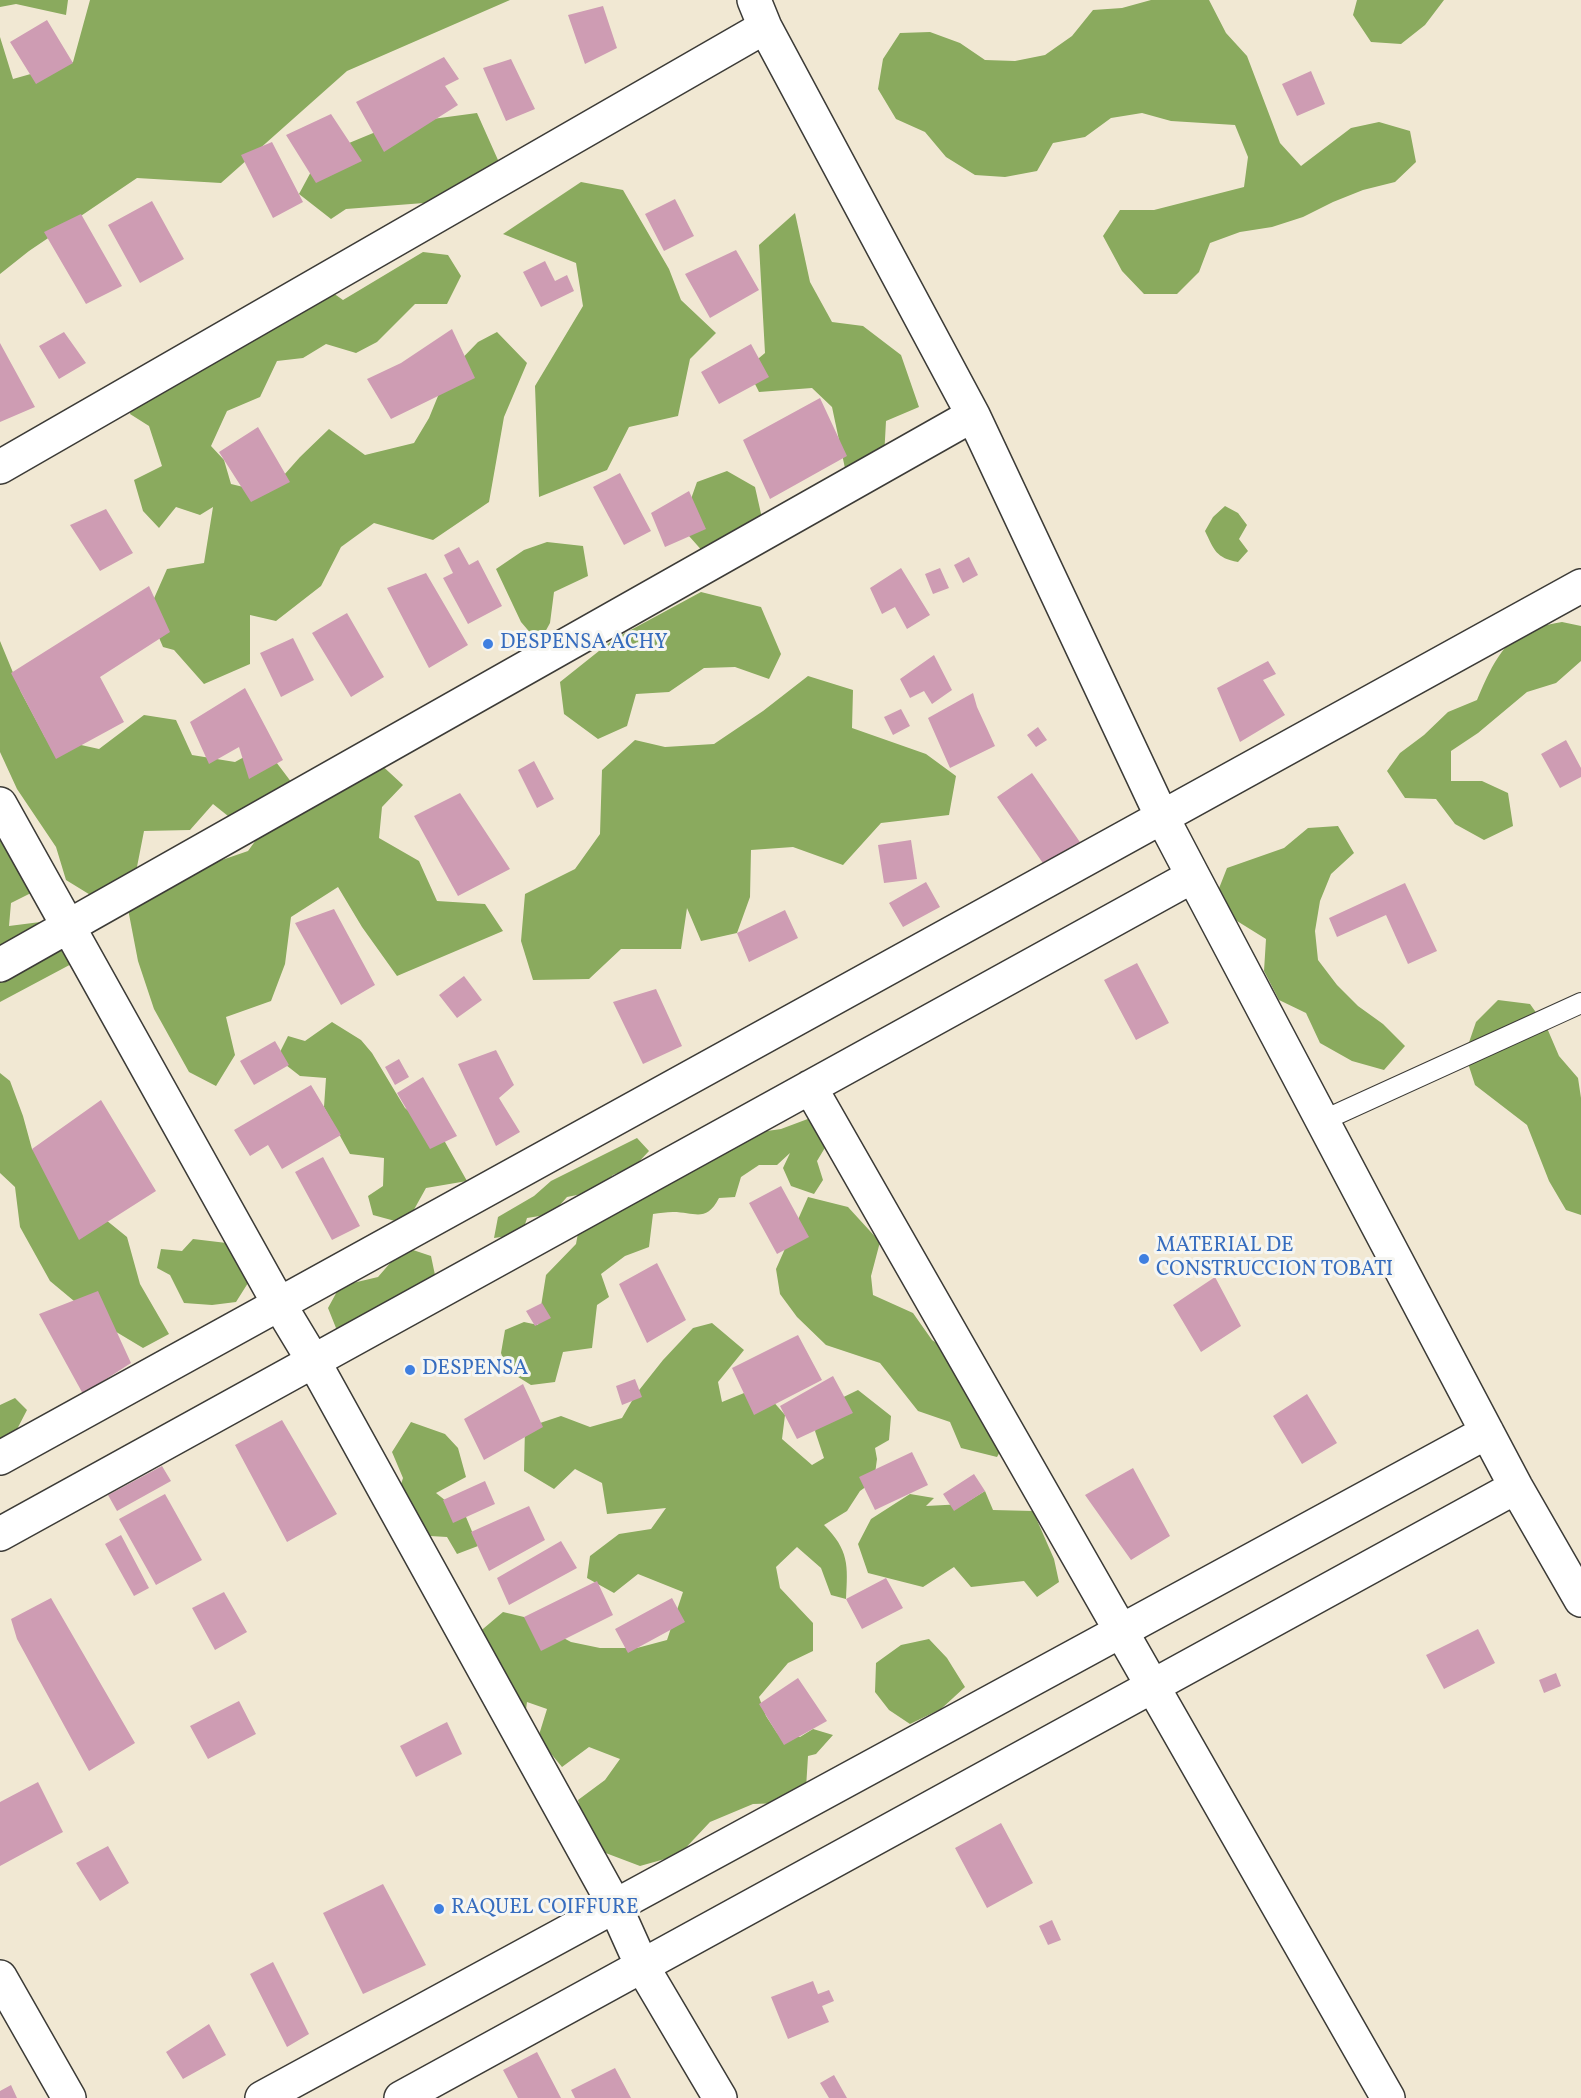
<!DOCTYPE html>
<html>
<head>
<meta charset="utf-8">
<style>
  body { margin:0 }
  canvas { display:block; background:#f1e8d3 }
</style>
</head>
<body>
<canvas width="1581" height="2098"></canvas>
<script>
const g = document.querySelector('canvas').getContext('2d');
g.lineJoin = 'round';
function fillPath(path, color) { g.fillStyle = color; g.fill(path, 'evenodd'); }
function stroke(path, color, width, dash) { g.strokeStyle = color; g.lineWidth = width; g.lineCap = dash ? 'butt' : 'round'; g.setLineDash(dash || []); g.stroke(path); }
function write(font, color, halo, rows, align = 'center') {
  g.font = font + ' Vollkorn,serif'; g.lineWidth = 6; g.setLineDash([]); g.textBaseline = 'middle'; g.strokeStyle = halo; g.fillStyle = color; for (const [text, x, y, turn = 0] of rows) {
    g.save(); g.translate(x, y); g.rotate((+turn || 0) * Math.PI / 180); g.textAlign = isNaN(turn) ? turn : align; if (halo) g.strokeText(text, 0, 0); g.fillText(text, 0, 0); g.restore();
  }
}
const forest = new Path2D(`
  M0,0h68l-2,15 -50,-11 -16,3z
  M90,0h420l-163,71 -126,112 -84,-5 -108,73 -29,23v-237l13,42 60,-17z
  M1151,0h58l17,33 21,23 33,87 21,23 50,-38 28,-6 31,9 6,31 -21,20 -32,8 -30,12 -30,15 -31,10 -32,5 -30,11 -11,29 -22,22h-33l-22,-23 -19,-35 17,-26h34l90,-23 4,-30 -13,-32 -64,-4 -29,-8 -31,5 -26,19 -32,6 -16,28 -32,6 -30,-2 -29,-18 -21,-25 -29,-13 -18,-30 5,-30 17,-26 30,-1 30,11 25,17 30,1 30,-6 27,-19 21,-26 29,-2z
  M1357,0h87l-19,25 -24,19 -30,-2 -18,-27z
  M477,113l25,56 -52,32 -104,8 -15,10 -32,-25 21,-39 75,-31z
  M581,182l42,8 46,79 12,31 35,33 -26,26 -12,57 -49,11 -22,43 -68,27 -4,-111 48,-80 -7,-43 -73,-29z
  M795,213l15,69 22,40 31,4 38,29 18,52 -33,14 -2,37 -38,15 -14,-66 -20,-19 -53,4 -12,-24 18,-15 -6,-108z
  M423,252l25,3 13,21 -14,28h-32l-38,38 -21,11 -30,-9 -23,14 -26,3 -17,36 -33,14 -16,35 13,14 7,24 37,9 32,-36 29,-28 36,26 49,-12 15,-25 18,-44 31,-32 19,-10 30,31 -23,54 -15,85 -56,38 -59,-17 -33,24 -20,39 -45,35 -26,-6v49l-46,20 -30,-34 -11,-3 -15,-35 19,-43 37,-6 9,-56 -13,8 -24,-8 -17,21 -16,-17 -9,-31 28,-14 -13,-40 -19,-12 9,-35 177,-98 27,19z
  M727,471l28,16 9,40 -59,27 -24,-27 16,-45z
  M1225,506l13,7 9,12 -8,14 9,12 -10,11c-22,-4 -24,-12 -33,-31l8,-14z
  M547,542l36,4 5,30 -34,16 -4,31 -11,20 -18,-21 -25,-53 28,-19z
  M701,592l60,15 20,47 -12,25 -34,-12 -31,1 -35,24 -33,2 -9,32 -29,13 -34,-25 -4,-32 54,-43z
  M1562,622l19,4v35l-25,22 -29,9 -49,41 -27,18v30h31l26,12 5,33 -29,14 -29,-16 -19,-25 -31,-1 -18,-27 13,-18 24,-18 24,-23 29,-12c12,-28 26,-63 57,-72 9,-3 19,-4 28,-6z
  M0,641l21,51 24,45 54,12 45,-34 32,5 16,35 43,7 29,-16 31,41 -62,33 -20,-16 -23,26 -46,1 -8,41 -44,24 -26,-16 -10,-33 -39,-58 -17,-37z
  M808,676l45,14 -1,38 74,26 30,22 -7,39 -68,8 -38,42 -50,-18 -42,3 -1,47 -13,36 -36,8 -14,-33 -6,41h-60l-32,30 -56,1 -12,-39 4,-47 50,-25 25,-35 2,-64 33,-30 30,7 49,-3 49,-33z
  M363,748l40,37 -21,22 -3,31 40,23 18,40 48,3 18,27 -106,45 -35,-49 -24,-40 -47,30 -6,47 -14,37 -45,16 9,38 -19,31 -27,-14 -35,-63 -16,-48 -10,-52 62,-38 58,-20 34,-47z
  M0,826l35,65 -24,12 -2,23 47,-6 21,41 -77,41z
  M1338,826l16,27 -23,21 -11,27 -5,30 3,29 19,25 21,21 25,18 22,22 -21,24 -32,-9 -32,-18 -14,-30 -27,-13 -15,-29 2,-32 -29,-18 -21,-25 11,-28 57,-20 24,-20z
  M1498,1000l32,4 17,24 12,28 19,22 3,20v117l-15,-5 -17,-29 -22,-56 -52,-40 -10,-31 11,-32z
  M332,1022l29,18 11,13 33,55 40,34 22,39 -41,7 -20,36 -33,-9 -5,-19 15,-10 1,-28 -34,-4 -26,-47 2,-29 -26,-2 -23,-18 11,-22 17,5z
  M0,1073l10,8 13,35 9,33 53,54 42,34 13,47 29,50 -26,14 -45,-27 -48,-40 -30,-54 -5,-40 -15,-14z
  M813,1117l13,29 -9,15 6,19 -9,14 -23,-8 -8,-18 7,-15 -13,12h-18l-18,12 -6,20 -16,1c-13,25 -24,14 -46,14 -7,0 -13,1 -20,2l-4,33 -24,9 -24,18 8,23 -12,8 -5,43 -29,4 -8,30 -24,3 -24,-15 -6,-17 4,-23 19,-8 14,3 8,-50 30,-31 4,-22 105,-53 25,-7 43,-29 28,-4z
  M637,1138l12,13 -14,15 -22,9 -21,17 -25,5 -15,17 -25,4 -5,16 -28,4 4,-21 36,-21 17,-15z
  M808,1197l40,10 32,35 -9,34 2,19 40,18 19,27 33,21 53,58 -21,38 -36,-9 -11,-26 -32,-11 -38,-48 -54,-18 -29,-28 -17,-23 -4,-25z
  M193,1239l42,5 13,39 -12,19 -24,3 -28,-2 -14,-28 -13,-7 4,-19 21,2z
  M413,1250l18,6 4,19 -8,19 -59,31 -32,3 -8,-20 12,-22 38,-9 13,-15z
  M712,1323l32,27 -26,32 4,20 27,-11h15l21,24 -3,24 30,26 12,-7 -9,-27 10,-25 33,-16 33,26 -2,24 -14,8 2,11 -3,22 -14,10 -13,20 -23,14c25,25 24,40 22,74l-15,-4 -10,-27 -24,-21 -21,20 4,21 33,35v28l-25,12 -29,34 7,19 11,17 23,4 13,-8 20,6 -17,19 -8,2 -2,32 -23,15 -30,1 -43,18 -31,33 -39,11 -37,-14 -15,-15 -10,-37 27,-20 15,-21 -31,-12 -27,20 -24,-29 9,-29 -20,-7 -2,15 -48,-83 26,-22 21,5 47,25 29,6h37l30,-8 16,-48 -45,-18 -24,19 -27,-15 3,-22 29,-22 32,-5 15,-21 -59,6 -5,-31 -27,-14 -21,20 -30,-18 1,-43 36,-12 29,11 32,-9 14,-24 27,-34 30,-32z
  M15,1398l12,12 -14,27 -13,1v-33z
  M411,1422l34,12 13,14 8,29 -30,16 30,24 12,29 -21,8 -10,-17 -34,-2 -16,-38 6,-19 -11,-26z
  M985,1491l8,19 40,1 21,48 5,23 -22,15 -13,-16 -53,6 -17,-20 -31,20 -55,-14 -10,-29 13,-25 39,-25 24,4 -8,8 38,-2z
  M929,1639l18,19 18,29 -24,22 -31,15 -21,-14 -14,-18 1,-29 25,-18z`);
const building = new Path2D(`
  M603,6l14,42 -32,16 -17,-49z
  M47,20l26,43 -37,21 -26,-42z
  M444,57l15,22 -14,7 13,19 -74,47 -28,-50z
  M511,59l24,50 -29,12 -23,-53z
  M1311,71l14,33 -28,12 -15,-32z
  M331,114l31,47 -46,22 -30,-48z
  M272,142l31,60 -30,16 -32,-63z
  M675,199l19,37 -30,15 -19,-37z
  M152,201l32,58 -44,24 -32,-58z
  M81,214l41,72 -36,18 -42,-72z
  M736,250l23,40 -49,28 -25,-44z
  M545,261l10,20 12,-6 7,16 -33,16 -18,-35z
  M452,329l23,49 -84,41 -24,-40 34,-16z
  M64,332l22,31 -27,16 -20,-33z
  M0,343l35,64 -35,15z
  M751,344l18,33 -50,27 -18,-32z
  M820,398l27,58 -77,43 -27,-59z
  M258,427l32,55 -39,20 -32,-50z
  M620,473l31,58 -27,14 -31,-58z
  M689,491l17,38 -41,18 -14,-34z
  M106,509l27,44 -33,18 -30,-46z
  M459,547l10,18 9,-5 24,46 -34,18 -25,-46 10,-5 -9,-18z
  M969,557l9,18 -15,8 -9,-18z
  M901,568l29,47 -23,14 -12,-22 -13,7 -12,-26z
  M940,568l9,20 -16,6 -8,-20z
  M426,573l42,72 -39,23 -42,-80z
  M149,586l21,46 -70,45 24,45 -68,37 -45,-86z
  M347,613l37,64 -33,20 -39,-64z
  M293,638l21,42 -33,17 -21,-44z
  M934,655l18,35 -20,14 -8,-13 -14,7 -10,-19z
  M1268,661l8,13 -13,6 22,35 -45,27 -23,-54z
  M245,688l38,72 -34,19 -10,-32 -30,17 -19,-42z
  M973,693l4,14 18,39 -45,22 -22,-50z
  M901,709l9,17 -17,9 -9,-18z
  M1038,727l9,13 -11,7 -9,-12z
  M1566,740l15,28v9l-21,11 -19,-34z
  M534,761l20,38 -17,9 -19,-38z
  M1032,773l50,72 -35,24 -50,-72z
  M460,793l50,76 -52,27 -44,-80z
  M911,840l6,39 -33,4 -6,-38z
  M926,882l14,25 -37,20 -14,-24z
  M1405,883l32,68 -29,13 -22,-49 -49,22 -8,-19z
  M334,909l41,76 -34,20 -46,-82z
  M785,910l13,28 -49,24 -12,-29z
  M1137,963l32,60 -33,17 -32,-60z
  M464,976l18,24 -25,18 -18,-23z
  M656,989l26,57 -39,18 -30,-62z
  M275,1041l14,24 -35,20 -14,-24z
  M496,1050l18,35 -15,13 21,34 -24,14 -38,-82z
  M399,1059l10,18 -14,8 -10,-18z
  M423,1077l34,59 -27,13 -33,-56z
  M311,1085l30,50 -59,34 -14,-24 -18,11 -16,-26z
  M101,1100l55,91 -77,49 -47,-91z
  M323,1157l37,69 -28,14 -37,-68z
  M781,1186l28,51 -32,17 -28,-51z
  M657,1263l29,57 -39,23 -28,-59z
  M1215,1277l26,49 -40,26 -28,-47z
  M98,1291l33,72 -48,31 -44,-80z
  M542,1303l9,15 -16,8 -9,-15z
  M798,1335l24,45 -68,35 -22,-47z
  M833,1376l20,37 -56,26 -17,-33z
  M635,1379l7,18 -20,8 -6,-19z
  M523,1384l20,43 -59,33 -20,-41z
  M1307,1394l30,49 -35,21 -29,-48z
  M282,1420l55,94 -50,28 -52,-97z
  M912,1452l16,33 -53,25 -16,-33z
  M162,1466l9,15 -54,30 -9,-16z
  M1133,1468l37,68 -39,24 -46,-65z
  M974,1474l11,17 -31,20 -11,-17z
  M485,1481l10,23 -42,19 -10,-23z
  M165,1494l37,66 -46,25 -37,-66z
  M529,1506l16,34 -56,31 -18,-39z
  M121,1535l28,53 -15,8 -29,-52z
  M561,1541l16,27 -68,37 -12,-27z
  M886,1578l17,30 -41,21 -16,-30z
  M597,1581l16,34 -72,36 -17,-34z
  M224,1592l23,40 -32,18 -23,-42z
  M51,1598l84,145 -46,28 -72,-132 -6,-20z
  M672,1598l13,24 -57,31 -13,-24z
  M1478,1629l17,34 -51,26 -18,-34z
  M1556,1673l5,13 -17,7 -5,-13z
  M798,1678l29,43 -43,24 -25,-41z
  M239,1701l17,33 -48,25 -18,-33z
  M447,1722l15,32 -46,23 -16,-31z
  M38,1782l25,50 -63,34v-64z
  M1001,1823l32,60 -46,25 -32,-60z
  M108,1846l21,37 -29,18 -24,-38z
  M383,1884l43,81 -63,29 -40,-81z
  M1052,1920l9,20 -13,5 -9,-19z
  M273,1962l36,72 -22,13 -37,-73z
  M813,1981l5,13 11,-4 5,11 -12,5 7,16 -41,17 -17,-42z
  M209,2024l17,31 -43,24 -17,-27z
  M537,2052l24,46h-43l-15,-28z
  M615,2068l16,30h-56l-4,-8z
  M834,2075l13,23h-18l-9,-15z
  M11,2085l6,13h-17v-7z`);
const lane = new Path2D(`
  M1322,1121l259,-118`);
const street = new Path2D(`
  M754,0l11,27 208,388 189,402 31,59 323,611 65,113
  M0,467l765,-440
  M0,804l279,500 35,58 301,544 27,60 78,132
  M0,965l973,-550
  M810,1087l578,1011
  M0,1458l1581,-872
  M0,1534l1193,-658
  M0,1977l69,121
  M262,2098l1225,-666
  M401,2098l1115,-611`);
const markers = [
  [488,644,6,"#3f7fe0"],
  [1144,1259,6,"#3f7fe0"],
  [410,1370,6,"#3f7fe0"],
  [439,1909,6,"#3f7fe0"]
];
const shopNames = [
  ["DESPENSA ACHY",500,644],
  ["MATERIAL DE",1156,1247],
  ["CONSTRUCCION TOBATI",1156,1271],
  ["DESPENSA",422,1370],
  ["RAQUEL COIFFURE",451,1909]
];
fillPath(forest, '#8aaa5e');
fillPath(building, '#ce9cb3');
stroke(lane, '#3c3b37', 22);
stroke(street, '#3c3b37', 36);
stroke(lane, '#fff', 20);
stroke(street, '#fff', 33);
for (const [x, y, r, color] of markers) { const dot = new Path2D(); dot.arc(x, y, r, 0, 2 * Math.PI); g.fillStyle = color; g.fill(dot); stroke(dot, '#f6f6f2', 2); }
write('21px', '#366cbe', '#f6f6f2', shopNames, 'left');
</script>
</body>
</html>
